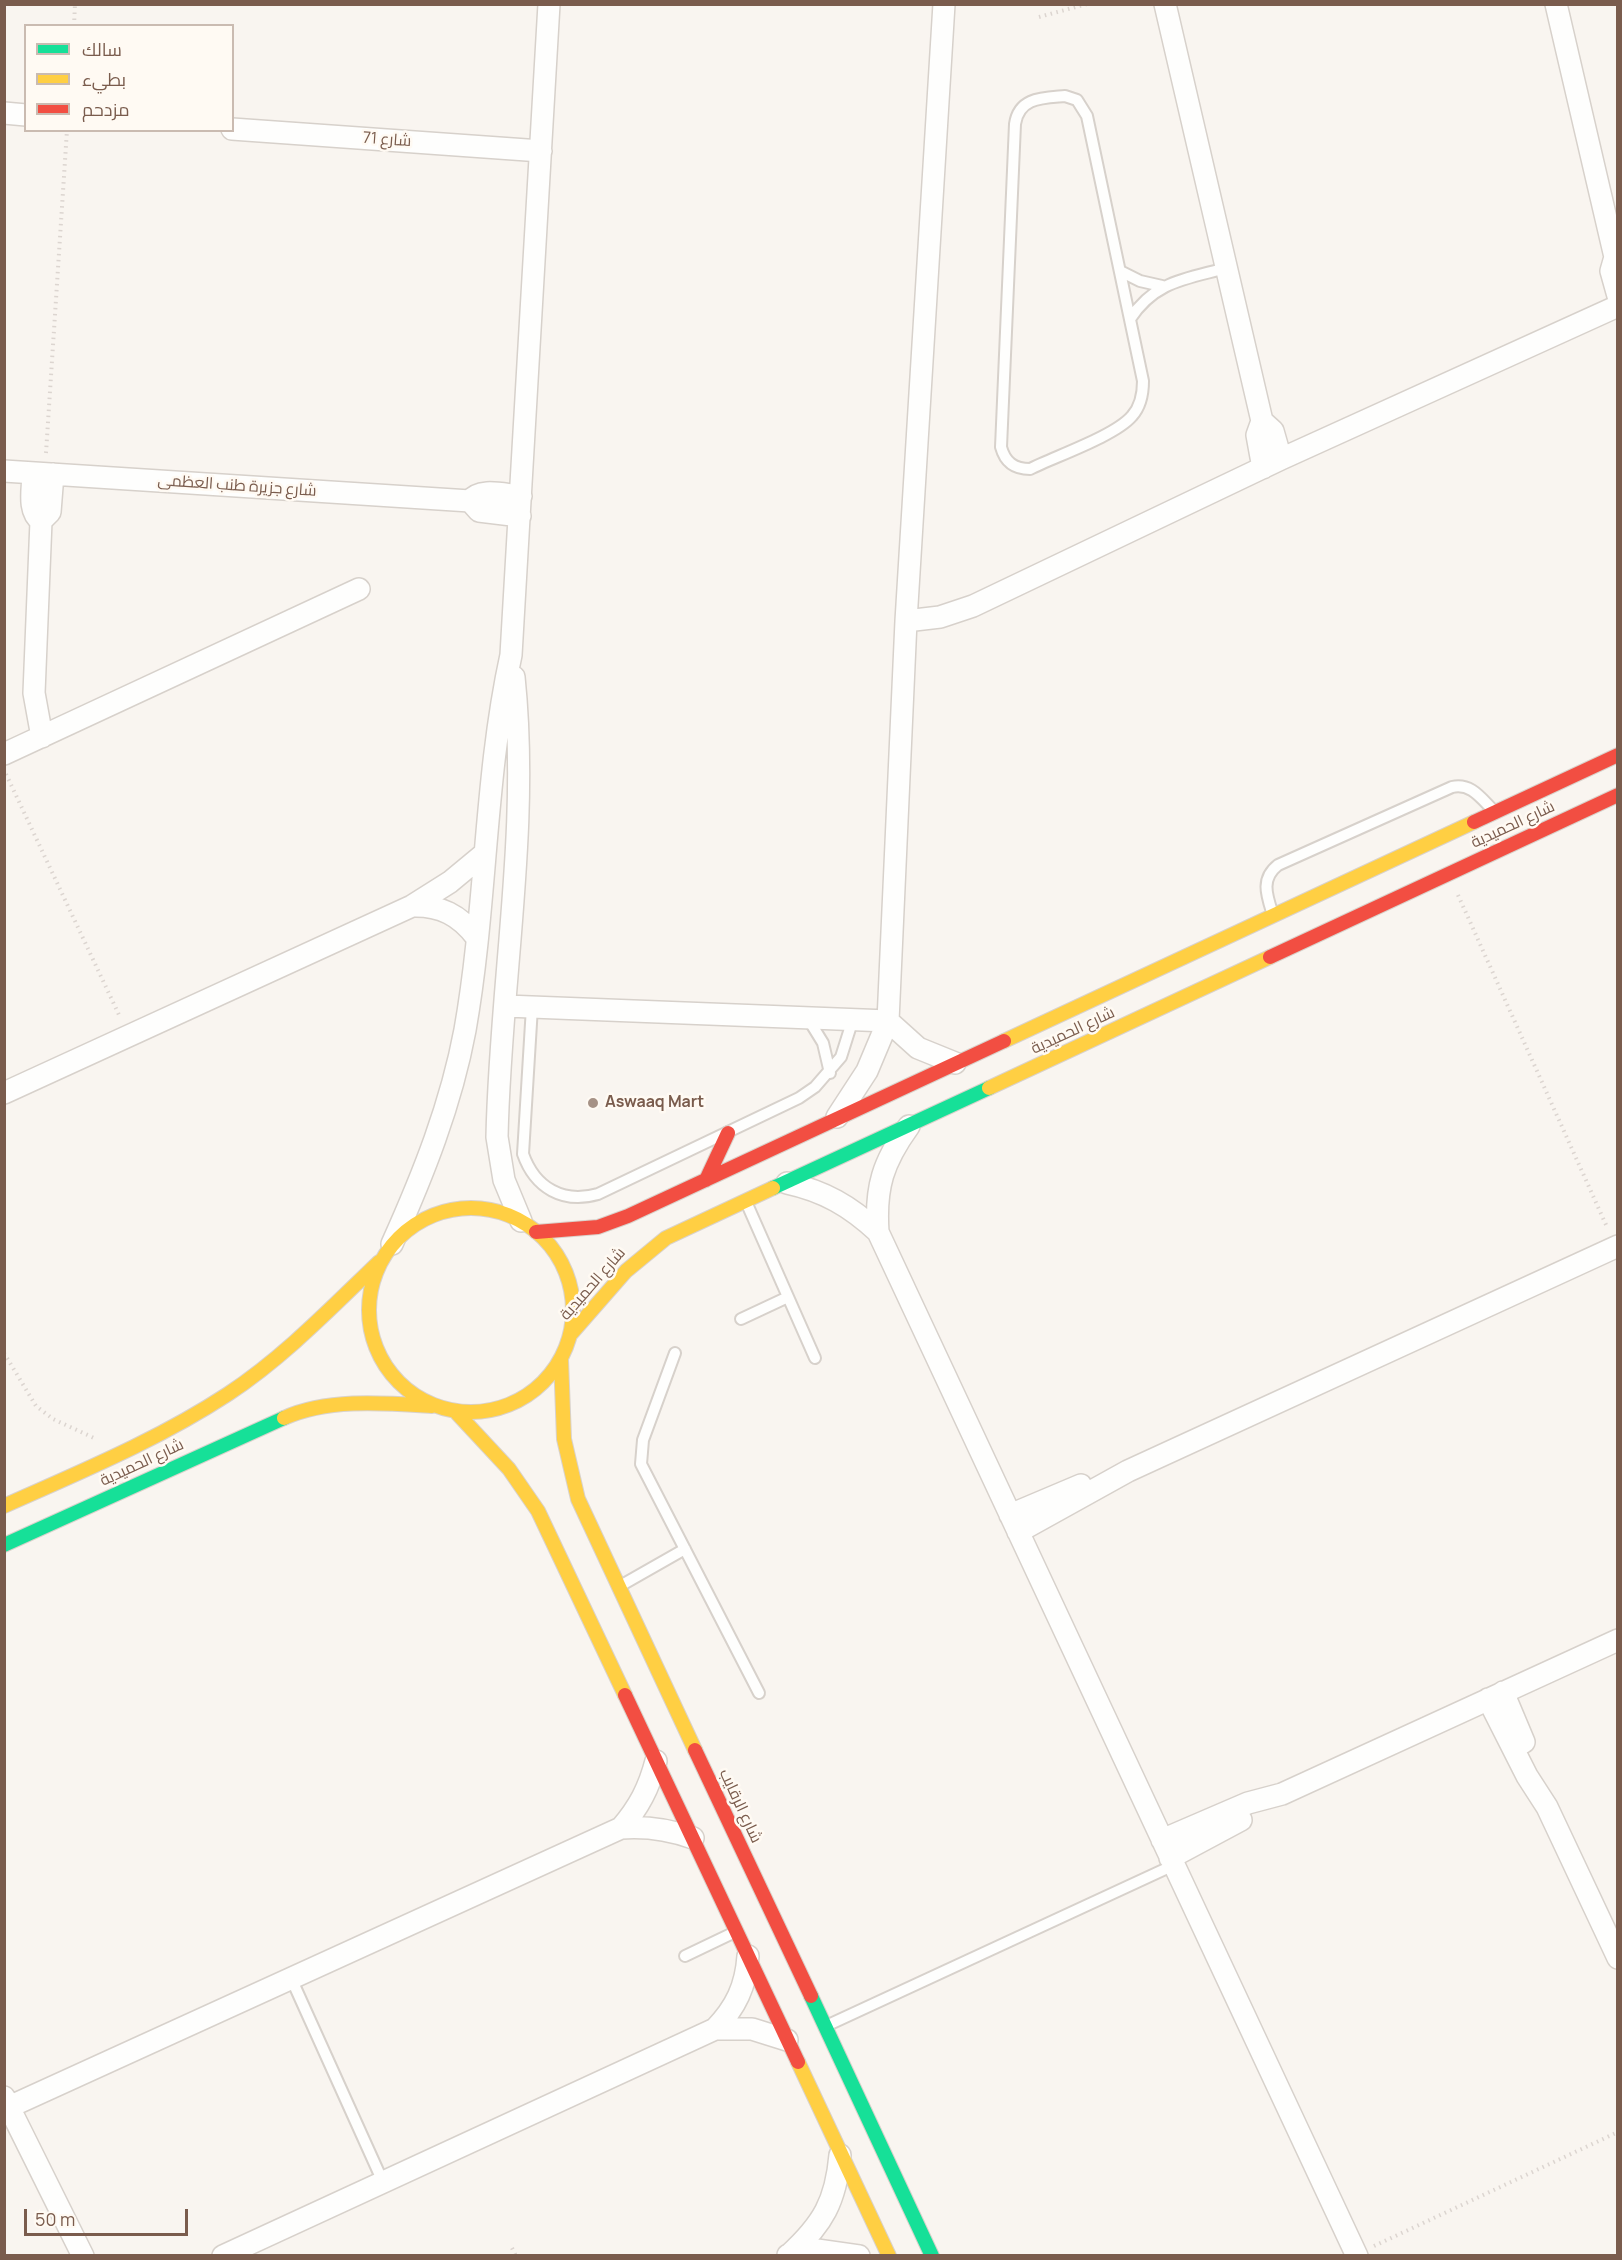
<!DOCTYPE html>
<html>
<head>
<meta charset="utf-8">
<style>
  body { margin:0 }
  #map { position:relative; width:1622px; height:2260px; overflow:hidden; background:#f9f5f0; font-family:Manrope,Cairo,sans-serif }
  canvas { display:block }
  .frame { position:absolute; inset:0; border:6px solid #7a5c4d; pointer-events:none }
  .legend { position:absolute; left:24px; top:24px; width:210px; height:108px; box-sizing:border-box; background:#fffaf3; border:2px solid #cabbb1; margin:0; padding:8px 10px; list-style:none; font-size:18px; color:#7a5c4d }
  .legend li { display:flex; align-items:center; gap:12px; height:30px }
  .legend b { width:30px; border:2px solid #cabbb1 }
  .scale { position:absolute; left:24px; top:2209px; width:164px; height:27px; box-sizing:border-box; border:3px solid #7a5c4d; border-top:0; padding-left:8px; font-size:18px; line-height:21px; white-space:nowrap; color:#7a5c4d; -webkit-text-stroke:4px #fffaf3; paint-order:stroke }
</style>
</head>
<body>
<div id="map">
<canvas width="1622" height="2260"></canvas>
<div class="frame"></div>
<ul class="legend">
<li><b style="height:8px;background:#16e098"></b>سالك</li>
<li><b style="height:8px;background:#ffcf43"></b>بطيء</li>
<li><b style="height:8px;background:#f24e42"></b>مزدحم</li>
</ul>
<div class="scale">50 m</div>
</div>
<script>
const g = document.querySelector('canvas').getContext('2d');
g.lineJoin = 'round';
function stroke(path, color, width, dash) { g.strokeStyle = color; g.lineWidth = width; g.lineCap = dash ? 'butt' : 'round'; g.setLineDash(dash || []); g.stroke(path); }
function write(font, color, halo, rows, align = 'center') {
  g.font = font + ' Manrope,Cairo,sans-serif'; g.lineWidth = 5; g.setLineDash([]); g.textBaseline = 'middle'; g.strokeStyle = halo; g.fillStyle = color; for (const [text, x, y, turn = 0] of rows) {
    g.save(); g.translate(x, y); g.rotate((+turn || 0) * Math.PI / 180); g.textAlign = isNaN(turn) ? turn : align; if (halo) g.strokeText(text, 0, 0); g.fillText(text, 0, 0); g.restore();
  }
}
const path = new Path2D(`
  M1039,17l48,-13
  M74,26l1,-22
  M46,453l21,-323
  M6,774l114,243
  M1458,895l149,332
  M4,1353l32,53 17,13 41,19
  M1374,2246l244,-114
  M512,2248l4,8`);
const lane = new Path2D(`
  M1065,96l12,4 10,16 56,265c0,13 -2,25 -11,35 -17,20 -76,40 -102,53 -16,0 -25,-7 -29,-22l14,-323c4,-27 28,-26 50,-28z
  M1120,271l20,10 22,5
  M1130,319c25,-38 56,-40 96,-51
  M1273,915c-6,-19 -13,-36 5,-50l174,-78c19,-4 28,10 41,23
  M532,1007l-9,147c12,34 40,50 75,40l201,-96 16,-11 26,-30 12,-38
  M807,1017l16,26 7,30
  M747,1204l68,154
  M741,1319l47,-22
  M675,1353l-32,87 -2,24 118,229
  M620,1586l65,-37
  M685,1956l48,-23
  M291,1978l92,204
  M826,2026l348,-161`);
const street = new Path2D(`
  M1165,4l97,417 -5,14 6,33
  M1556,4l59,253 -4,14 7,25
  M4,113l22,2
  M232,129l309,22
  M1262,421l11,10 8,28
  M4,471l466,30
  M33,473c0,15 -6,38 8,48
  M470,501l9,10 41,5
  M470,501c10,-14 35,-6 51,-5
  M41,521l-7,172 8,44
  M41,521l9,-9 3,-38
  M906,621l34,-4 33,-11 308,-147 337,-153
  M514,677c16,153 -14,307 -17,460l7,43 17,41
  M4,754l355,-165
  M412,906c28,-1 48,9 65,32
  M506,1006l382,15 30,27 37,15
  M4,1093l408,-187 38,-24 35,-29
  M837,1117l30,-46 21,-50 18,-400 38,-617
  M909,1126c-26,36 -34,61 -31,106l479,1024
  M787,1183c37,8 63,23 91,49
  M392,1244c31,-69 59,-139 73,-214 22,-124 19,-252 46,-375l38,-651
  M1010,1515l71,-30
  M1018,1532l110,-61 490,-225
  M1503,1692l21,50
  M1488,1699l39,77 20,31 71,151
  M621,1828c18,-21 28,-40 35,-67
  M1162,1840l86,-37 34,-9 336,-154
  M1170,1858l71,-38
  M715,2029c21,-22 31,-43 33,-73
  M4,2097l79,159
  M9,2107l612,-279c26,-2 47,1 72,10
  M788,2255l29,-5 42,6
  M789,2255c34,-31 47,-54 51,-100
  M223,2256l492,-227h37l35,11`);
const fast = new Path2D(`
  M773,1188l216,-100
  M4,1545l280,-127
  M811,1996l121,260`);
const slow = new Path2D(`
  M1004,1041l470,-219
  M989,1088l281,-131
  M369 1310a102 102 0 1 1 204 0a102 102 0 1 1-204 0Z
  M570,1335l56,-64 40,-33 107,-50
  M561,1359l3,80 14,60 117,251
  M455,1411l54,58 29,42 87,184
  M284,1418c44,-20 101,-15 148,-12
  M4,1506c76,-34 154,-66 224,-112 56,-37 103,-86 151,-132
  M798,2062l91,194`);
const jam = new Path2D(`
  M1474,822l144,-67
  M1270,957l348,-162
  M706,1180l22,-47
  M536,1232l62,-5 30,-11 376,-175
  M625,1695l173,367
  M695,1750l116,246`);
const markers = [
  [593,1103,6,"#a69286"]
];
const streetNames = [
  ["شارع 71",387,140,4],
  ["شارع جزيرة طنب العظمى",237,486,4],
  ["شارع الحميدية",1513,825,-25],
  ["شارع الحميدية",1073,1031,-25],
  ["شارع الحميدية",593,1284,-49],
  ["شارع الحميدية",142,1463,-25],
  ["شارع الرقايب",740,1806,65]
];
const poiNames = [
  ["Aswaaq Mart",605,1103]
];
stroke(lane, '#d7d1cb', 14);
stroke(street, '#d7d1cb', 24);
stroke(fast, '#d9d2cb', 16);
stroke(slow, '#d9d2cb', 16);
stroke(jam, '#d9d2cb', 16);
stroke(path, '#dcd5d0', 4, [1.5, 4.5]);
stroke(lane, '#fefefd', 10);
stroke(street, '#fefefd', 21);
stroke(fast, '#16e098', 14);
stroke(slow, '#ffcf43', 14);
stroke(jam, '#f24e42', 14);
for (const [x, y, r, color] of markers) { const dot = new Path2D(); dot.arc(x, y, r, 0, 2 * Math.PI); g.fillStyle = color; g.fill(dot); stroke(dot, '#fffaf3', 2); }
write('16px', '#7a5c4d', '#fffaf3', streetNames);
write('bold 16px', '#7a5c4d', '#fffaf3', poiNames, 'left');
</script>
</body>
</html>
